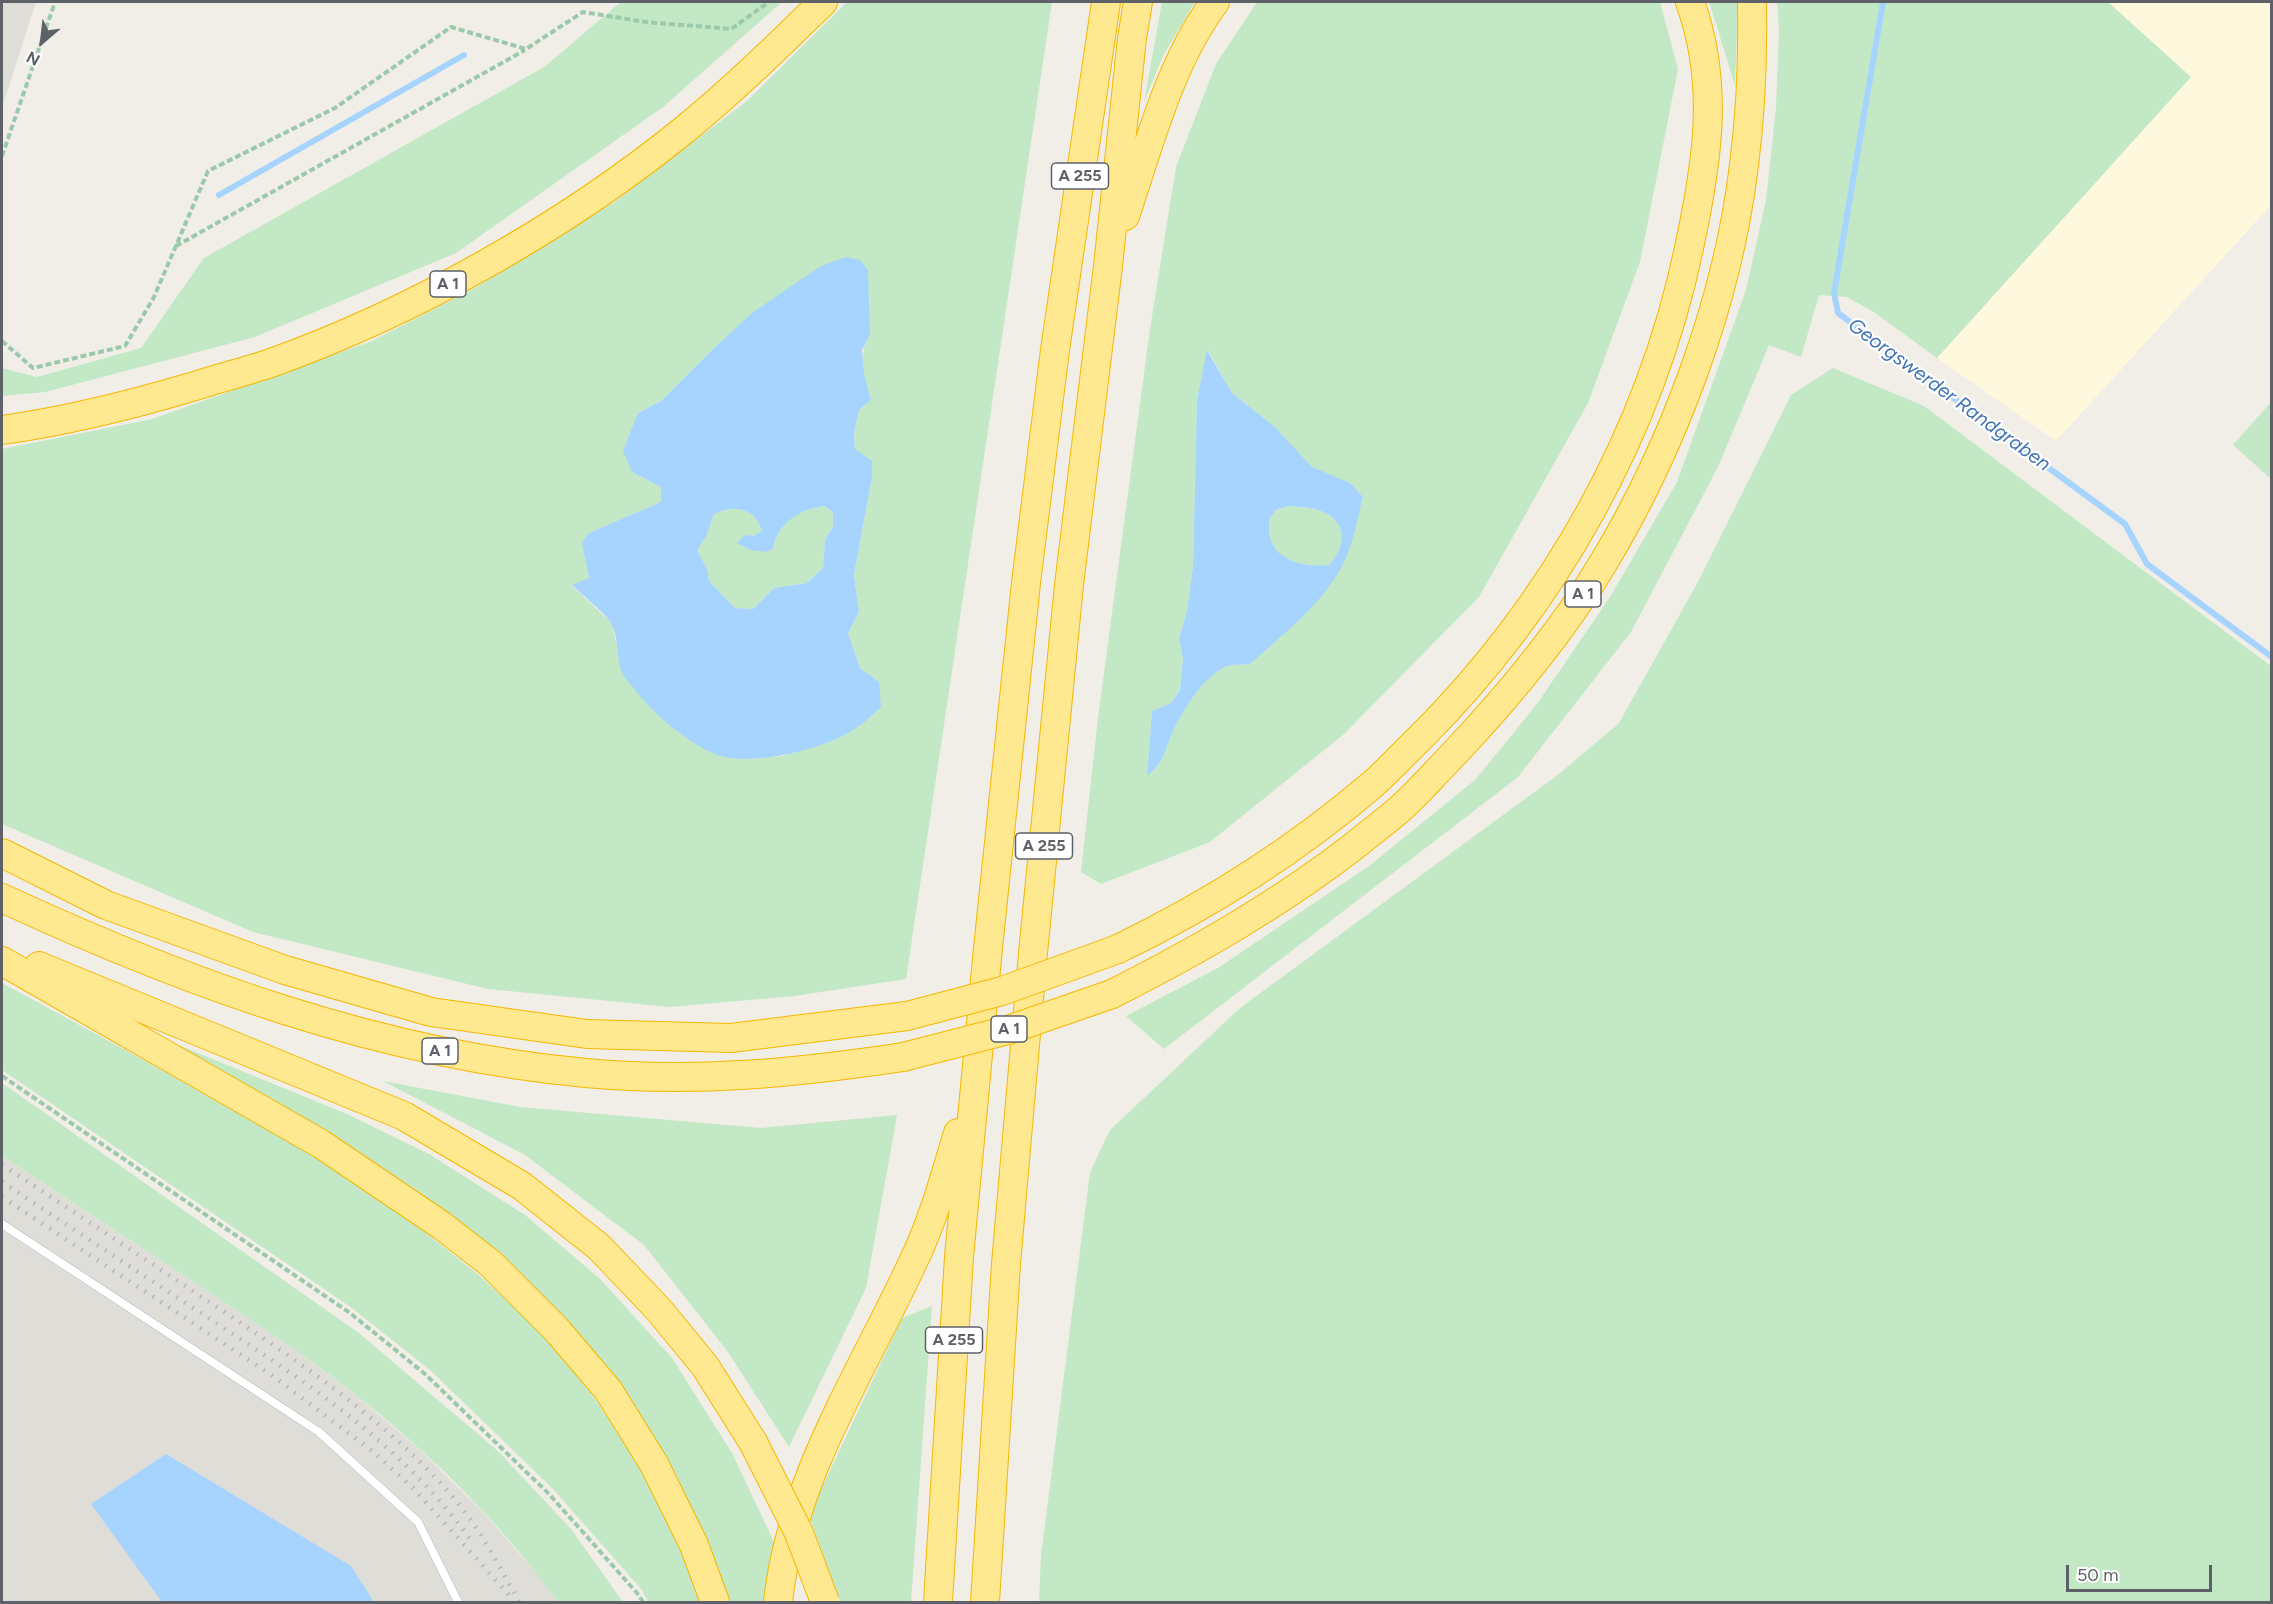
<!DOCTYPE html>
<html>
<head>
<meta charset="utf-8">
<style>
  body { margin:0 }
  #map { position:relative; width:2273px; height:1604px; overflow:hidden; background:#f0eee6; font-family:Figtree,sans-serif }
  canvas { display:block }
  .frame { position:absolute; inset:0; border:3px solid #5e6167; pointer-events:none }
  .north { position:absolute; left:12px; top:12px; width:60px; height:60px; -webkit-text-stroke:4px #fff; paint-order:stroke; rotate:208deg; font-size:16px; font-weight:700; line-height:24px; text-align:center; color:#5e6167 }
  .north::after { content:''; display:block; margin:auto; width:21px; height:27px; background:#5e6167; clip-path:polygon(50% 0,100% 100%,50% 72%,0 100%) }
  .scale { position:absolute; left:2066px; top:1565px; width:146px; height:27px; box-sizing:border-box; border:3px solid #5e6167; border-top:0; padding-left:8px; font-size:18px; line-height:21px; white-space:nowrap; color:#5e6167; -webkit-text-stroke:4px #fff; paint-order:stroke }
</style>
</head>
<body>
<div id="map">
<canvas width="2273" height="1604"></canvas>
<div class="frame"></div>
<div class="north">N</div>
<div class="scale">50 m</div>
</div>
<script>
const g = document.querySelector('canvas').getContext('2d');
g.lineJoin = 'round';
function fillPath(path, color) { g.fillStyle = color; g.fill(path, 'evenodd'); }
function stroke(path, color, width, dash) { g.strokeStyle = color; g.lineWidth = width; g.lineCap = dash ? 'butt' : 'round'; g.setLineDash(dash || []); g.stroke(path); }
function write(font, color, halo, rows, align = 'center') {
  g.font = font + ' Figtree,sans-serif'; g.lineWidth = 4.5; g.setLineDash([]); g.textBaseline = 'middle'; g.strokeStyle = halo; g.fillStyle = color; for (const [text, x, y, turn = 0] of rows) {
    g.save(); g.translate(x, y); g.rotate((+turn || 0) * Math.PI / 180); g.textAlign = isNaN(turn) ? turn : align; if (halo) g.strokeText(text, 0, 0); g.fillText(text, 0, 0); g.restore();
  }
}
const commercial = new Path2D(`
  M2108,2h163v203l-215,236 -119,-83 253,-280z`);
const industrial = new Path2D(`
  M2,2h34l-34,106z
  M2,1156l284,187 66,49 65,55 67,66 59,68 15,21h-556z`);
const green = new Path2D(`
  M621,2h161l-119,105 -207,146 -201,84 -210,55 -43,4v-28l35,9 104,-29 63,-90 340,-191z
  M847,2h205l-146,977 -112,17 -124,11 -182,-18 -235,-57 -251,-108v-375l150,-30 220,-78 101,-52 143,-88 131,-100zM821,266l49,69c-14,24 -6,40 1,65l-12,10 -5,24 1,15 17,28 -18,98 5,37 -11,21 12,35 19,14 -57,62 -40,12 -30,3 -30,-3 -32,-16 -67,-66 -11,-51 -40,-37 17,-8v-45l72,-31v-15l-29,-15 6,-59 23,-12 52,-52z
  M1162,2h33l-32,54 -19,46z
  M1257,2h403l18,67 -38,193 -52,141 -109,194 -135,137 -134,108 -109,42 -20,-12 17,-154 52,-389 26,-162 40,-103zM1208,350l24,43 42,33 38,42 38,15 13,15 -13,49 -100,117c-7,1 -16,0 -23,2 -22,8 -43,42 -53,62 -8,18 -10,35 -27,47l5,-64 19,-8 9,-13 3,-32 -4,-20 8,-27 6,-45 4,-166z
  M1709,2h29l-3,83 -25,-80z
  M1777,2h331l83,75 -254,281 -63,-46 -27,-15 -28,-2 -18,62 -32,-12 -51,122 -87,165 -113,145 -354,272 -38,-33 92,-48 151,-102 106,-86 62,-76 73,-107 67,-115 69,-192 20,-90 10,-92 3,-79z
  M1833,368l91,38 347,260v936h-1232l2,-46 49,-384 20,-42 130,-122 319,-234 60,-51 79,-141 93,-187z
  M2271,402v77l-38,-34z
  M824,506l9,6v15l-8,13 -2,28 -16,15 -33,5 -21,21 -18,-1 -26,-27 -2,-12 -10,-19 9,-13 8,-23c21,-9 40,-7 48,17l-9,5 20,12c5,-26 27,-39 51,-42z
  M1290,506c9,1 20,1 28,4 30,10 29,35 11,56 -25,2 -58,-6 -60,-35 0,-2 0,-9 0,-10 1,-4 6,-9 8,-12z
  M2,983l129,70 186,105 91,61 72,57 72,67 43,56 47,72 32,59 30,72h-56l-6,-12 -89,-101 -123,-119 -78,-62 -350,-238z
  M127,1024l220,90 82,40 96,61 75,64 72,79 60,95 43,91 -11,58h-37l-164,-279z
  M383,1081l137,26 241,21 136,-13 -31,173 -77,159 -61,-95 -84,-107 -119,-90z
  M2,1083l357,250 140,119 72,77 52,73h-65c-57,-79 -129,-150 -206,-210 -54,-43 -114,-80 -172,-119 -59,-39 -119,-78 -178,-117z
  M932,1306l-21,296h-71l-31,-87 93,-197z`);
const water = new Path2D(`
  M846,257l14,3 8,10 2,65 -8,15 2,24 7,26 -12,10 -5,24 1,15 17,12v16l-18,98 5,37 -11,21 12,35 19,14 2,25c-9,8 -18,17 -28,23 -29,19 -98,36 -132,26 -35,-11 -76,-50 -97,-80 -9,-15 -4,-38 -13,-53 -6,-10 -30,-29 -39,-38l17,-7 -7,-35 7,-10 72,-31v-15l-29,-15 -9,-21 15,-38 23,-12 52,-52 39,-36 69,-47zM824,506l9,6v15l-8,13 -2,28 -16,15 -33,5 -21,21 -18,-1 -26,-27 -2,-12 -10,-19 9,-13 8,-23c21,-9 40,-7 48,17l-9,5 -8,-1 -8,8 14,7 15,2 7,-4c5,-25 27,-39 51,-42z
  M1207,350l25,43 42,33 38,41 38,16 13,14c-6,24 -10,49 -22,71 -21,38 -59,67 -91,96 -7,1 -16,0 -23,2 -22,9 -43,42 -53,63 -9,19 -9,33 -27,47l5,-65 19,-8 9,-13 3,-31 -4,-21 8,-27 6,-45 4,-166zM1290,506c9,1 20,1 28,4 30,10 29,35 11,55 -25,3 -58,-5 -60,-34 0,-2 0,-9 0,-10 1,-4 6,-9 8,-12z
  M166,1454l185,112 23,36h-212l-71,-98z`);
const stream = new Path2D(`
  M1883,2l-49,291 4,20 287,211 22,40 125,93
  M219,195l245,-140`);
const path = new Path2D(`
  M2,156l53,-154
  M176,246l349,-196
  M2,341l31,27 92,-22 29,-49 54,-126 127,-63 116,-81 75,22 57,-37 63,10 85,7 38,-27
  M2,1076l348,237 75,61 124,120 88,99 6,9`);
const service = new Path2D(`
  M2,1224l317,208 99,90 40,80`);
const motorway = new Path2D(`
  M1125,216c24,-71 45,-154 90,-214
  M2,430c65,-9 129,-25 193,-44 24,-8 49,-14 73,-22 144,-51 298,-138 416,-234 49,-40 94,-84 139,-128
  M2,853l104,52 179,65 146,42 156,22 144,4 176,-22
  M2,898c186,86 378,156 584,175 108,10 211,0 317,-16
  M1118,949c91,-44 178,-99 255,-165 16,-14 31,-31 47,-46 134,-134 230,-304 269,-490 18,-84 31,-163 1,-246
  M2,961l319,183 120,81 49,38 66,66 52,61 46,74 40,81 21,57
  M39,966l365,150 118,70 77,61 60,63 46,56 48,76
  M1112,994c87,-44 169,-91 246,-151 14,-12 30,-23 44,-36 17,-15 32,-33 48,-49 56,-59 110,-123 152,-193 71,-117 126,-264 142,-400 7,-54 9,-109 8,-163
  M778,1602c13,-123 84,-230 135,-340 20,-41 32,-86 45,-129
  M938,1602l21,-345 29,-309 38,-365 29,-233 51,-348
  M985,1602l21,-338 27,-311 36,-368 39,-319 24,-228 6,-36`);
const rail = new Path2D(`
  M2,1165c71,46 141,93 212,140 86,58 176,117 243,197 26,31 43,66 62,100
  M2,1182c68,45 136,90 205,135 97,64 197,128 265,225
  M2,1197l268,177 101,76 42,38 96,107`);
const motorwayBridge = new Path2D(`
  M907,1016l95,-25 116,-42
  M903,1057l105,-27 104,-36
  M753,1442l46,91 26,69`);
const shields = [
  [1080,176,57],
  [448,284,36],
  [1583,594,36],
  [1044,846,57],
  [1009,1029,36],
  [440,1051,36],
  [954,1340,57]
];
const shieldNames = [
  ["A 255",1080,176],
  ["A 1",448,284],
  ["A 1",1583,594],
  ["A 255",1044,846],
  ["A 1",1009,1029],
  ["A 1",440,1051],
  ["A 255",954,1340]
];
const waterNames = [
  ["Georgswerder Randgraben",1949,395,36]
];
fillPath(commercial, '#fef8dd');
fillPath(industrial, '#dfddd8');
fillPath(green, '#c3e8c5');
fillPath(water, '#a7d4ff');
stroke(stream, '#a7d4ff', 6);
stroke(service, '#b7b8bd', 9);
stroke(motorway, '#f6b700', 30);
stroke(path, '#9cc9ab', 4, [6, 3]);
stroke(service, '#fff', 8);
stroke(motorway, '#fee890', 28);
stroke(rail, '#b5b5b7', 4.5, [1.5, 8]);
stroke(motorwayBridge, '#f6b700', 30, []);
stroke(motorwayBridge, '#fee890', 28);
for (const [x, y, w] of shields) { const box = new Path2D(); box.roundRect(x - w / 2, y - 13, w, 26, 4.5); g.fillStyle = '#fff'; g.fill(box); stroke(box, '#5e6167', 1.5); }
write('bold 16px', '#5e6167', null, shieldNames);
write('italic 20px', '#4273b3', '#fff', waterNames);
</script>
</body>
</html>
